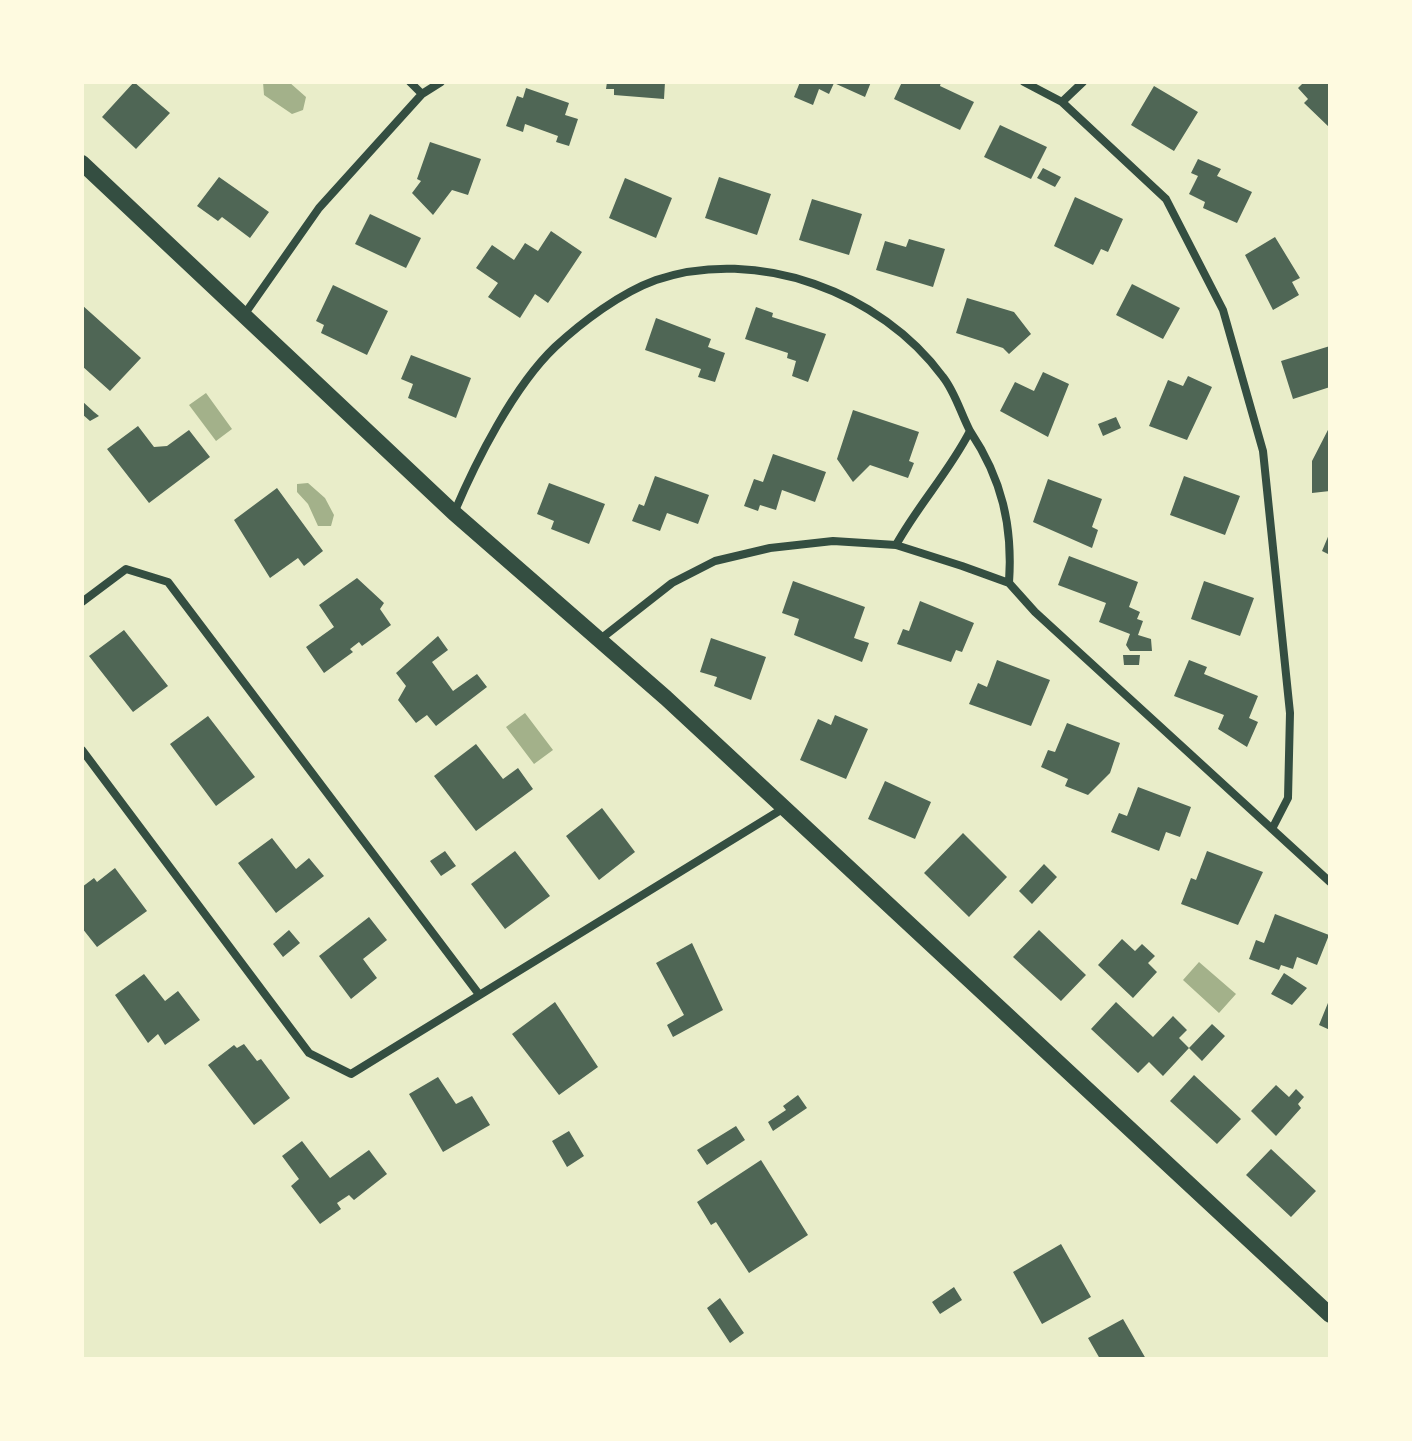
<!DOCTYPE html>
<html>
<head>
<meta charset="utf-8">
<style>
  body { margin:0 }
  #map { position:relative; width:1412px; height:1441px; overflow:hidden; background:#e9edc9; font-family:"Fira Sans",sans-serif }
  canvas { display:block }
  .frame { position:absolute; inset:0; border:84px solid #fefae0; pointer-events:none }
</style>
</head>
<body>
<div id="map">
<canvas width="1412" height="1441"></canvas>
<div class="frame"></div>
</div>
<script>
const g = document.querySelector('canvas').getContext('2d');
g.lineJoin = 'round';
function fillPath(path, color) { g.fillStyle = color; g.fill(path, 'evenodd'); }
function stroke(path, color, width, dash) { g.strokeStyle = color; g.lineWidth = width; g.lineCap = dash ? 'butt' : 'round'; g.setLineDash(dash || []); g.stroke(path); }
const water = new Path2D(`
  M263,82h26l17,15 -3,13 -11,4 -28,-19z
  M206,393l26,36 -16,12 -27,-36z
  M308,483l17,15 9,17 -3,11h-13l-10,-22 -11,-12v-8z
  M525,713l28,37 -19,14 -28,-37z
  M1199,962l37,32 -17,19 -36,-33z`);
const building = new Path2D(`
  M134,82l36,31 -34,36 -34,-32z
  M607,82h58l-1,17 -50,-4v-6h-8z
  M800,82h71l-6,15 -31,-14 -5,11 -10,-5 -6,16 -19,-8z
  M902,82h39l-1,4 34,16 -14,28 -66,-31z
  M1304,82h26v46l-26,-25 4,-4 -10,-11z
  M1154,86l44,26 -24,39 -43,-26z
  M526,88l43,15 -4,12 13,4 -9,27 -13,-4 2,-6 -33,-12 -2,8 -17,-6 11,-30 6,2z
  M1000,125l47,22 -16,32 -47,-22z
  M430,142l51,17 -13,36 -16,-5 -19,25 -21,-22 9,-12 -4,-2z
  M1198,159l23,10 -4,7 35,16 -15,31 -34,-15 2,-6 -16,-8 9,-18 -7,-3z
  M1043,168l18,9 -6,10 -18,-9z
  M219,177l50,35 -19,26 -28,-21 -4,4 -21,-15z
  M719,177l52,17 -14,41 -52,-17z
  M625,178l47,20 -16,40 -47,-20z
  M1075,197l48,22 -15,33 -7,-3 -8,16 -39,-19z
  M812,199l50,15 -13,41 -50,-15z
  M370,214l51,24 -15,30 -51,-24z
  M551,231l31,21 -34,51 -13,-9 -15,24 -32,-21 10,-14 -22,-15 16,-23 22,15 11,-17 13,8z
  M1275,237l25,41 -8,4 7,13 -26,15 -28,-55z
  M909,239l36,10 -12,38 -57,-17 9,-29 21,6z
  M1132,284l48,24 -17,31 -47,-24z
  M333,285l55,26 -21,44 -46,-22 3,-8 -8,-4z
  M967,298l47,14 17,22 -22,20 -6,-6 -47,-15z
  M82,305l59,53 -31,33 -28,-25z
  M756,307l17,6 -1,4 54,17 -18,48 -16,-6 4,-15 -9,-3 1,-5 -43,-14z
  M656,318l55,21 -3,8 17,6 -10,29 -17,-5 3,-8 -56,-19z
  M1330,346v41l-37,12 -12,-38z
  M411,355l60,23 -15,40 -48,-20 5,-14 -12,-5z
  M1043,372l26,12 -21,53 -48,-26 15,-29 19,9z
  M1188,376l24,11 -25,53 -38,-14 19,-46 15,6z
  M82,401l12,11 5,4 -9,5 -8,-7z
  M853,410l66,22 -10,29 5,2 -6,15 -38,-13 -17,17 -16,-23z
  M1116,417l5,11 -18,8 -5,-12z
  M138,426l16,21 13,-1 22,-16 21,27 -61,46 -42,-54z
  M1330,426v65l-18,2v-32z
  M773,454l53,18 -11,30 -33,-12 -6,20 -16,-5 -2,6 -14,-5 10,-27 9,3z
  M655,476l54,19 -11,29 -31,-11 -7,18 -28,-10 7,-17 5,2z
  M1184,476l56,20 -15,39 -55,-20z
  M1048,479l54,20 -10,28 6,3 -6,18 -59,-26z
  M549,483l56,21 -16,40 -38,-15 3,-8 -17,-7z
  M277,488l46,63 -19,15 -6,-8 -28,20 -36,-58z
  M1330,532v23l-8,-4z
  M1069,556l69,26 -9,25 11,5 -3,7 6,2 -5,14 13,4 1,12h-22l-4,-6 4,-11 -31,-12 7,-19 -48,-18z
  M357,578l27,25 -4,6 11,16 -29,21 -3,-4 -9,7 3,3 -29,21 -18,-26 28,-20 -15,-22z
  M793,581l72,26 -11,31 15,5 -7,19 -68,-27 5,-16 -17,-6z
  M1204,581l50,17 -14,38 -49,-17z
  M920,601l54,22 -12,29 -6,-2 -5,12 -54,-18 6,-15 6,2z
  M124,630l44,56 -35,26 -44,-56z
  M438,636l10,14 -16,12 21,29 24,-17 10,13 -51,39 -9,-11 -11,8 -18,-23 8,-14 -10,-13z
  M711,638l55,19 -15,43 -37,-14 3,-9 -17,-5z
  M1123,655h17l-1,10h-15z
  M997,660l53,20 -19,46 -62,-22 9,-21 9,4z
  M1189,660l18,7 -3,7 54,22 -9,22 9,4 -11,25 -29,-18 6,-14 -50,-19z
  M835,715l33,14 -22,50 -46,-19 18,-41 13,6z
  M208,716l47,61 -39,29 -46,-62z
  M1067,723l53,20 -10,30 -22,22 -23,-9 3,-7 -27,-12 7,-17 7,2z
  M476,744l27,35 15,-11 15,21 -57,42 -42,-55z
  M885,781l46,21 -16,37 -47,-20z
  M1138,787l53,20 -11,30 -14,-5 -7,19 -48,-19 8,-19 8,3z
  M602,808l33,44 -36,28 -33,-44z
  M963,833l44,44 -38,40 -45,-44z
  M272,838l24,31 13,-11 15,18 -48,37 -38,-50z
  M445,851l11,15 -15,10 -11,-15z
  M515,851l35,45 -45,33 -34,-45z
  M1207,851l56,21 -25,53 -57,-21 10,-26 5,2z
  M1044,864l13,13 -25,27 -13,-13z
  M115,868l32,43 -50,36 -15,-19v-41l12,-9 3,4z
  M1275,914l54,21 -12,30 -20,-8 -4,12 -12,-4 -2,5 -30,-11 7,-19 8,3z
  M369,917l18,23 -24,19 14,19 -26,21 -32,-43z
  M289,930l11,13 -17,14 -10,-13z
  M1039,930l47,45 -25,26 -48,-44z
  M1122,939l13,12 7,-7 13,12 -7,7 9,9 -24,26 -35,-33z
  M692,943l31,67 -50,27 -6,-12 17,-10 -28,-52z
  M1284,973l23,15 -15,17 -21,-11z
  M144,974l21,27 13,-10 22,29 -35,25 -7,-11 -10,9 -33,-48z
  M1330,998v32l-11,-5z
  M555,1002l43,65 -39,28 -47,-61z
  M1116,1002l37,35 20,-21 14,14 -8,8 10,10 23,-24 13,12 -23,25 -13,-13 -26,28 -14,-14 -11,11 -47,-44z
  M244,1044l13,17 4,-2 29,39 -36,27 -46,-60 26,-20 3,3z
  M1194,1075l47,44 -24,25 -47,-43z
  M438,1077l18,27 16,-8 18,29 -47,27 -34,-58z
  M1276,1085l13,12 7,-8 8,8 -6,7 3,4 -25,28 -25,-25z
  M798,1095l9,13 -34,23 -5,-9 18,-12 -3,-4z
  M736,1126l9,14 -38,25 -10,-15z
  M569,1131l15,25 -17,11 -15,-26z
  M302,1141l28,37 39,-28 18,24 -33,26 -5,-5 -12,8 4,6 -21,15 -29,-38 8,-7 -17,-23z
  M1271,1149l45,42 -25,26 -45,-42z
  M761,1160l47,75 -59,38 -33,-51 -5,3 -14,-23z
  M1061,1244l30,53 -49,27 -29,-52z
  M954,1287l8,13 -22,14 -8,-12z
  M720,1298l24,35 -14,10 -23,-35z
  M1123,1319l23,40h-46l-12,-21z`);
const minor = new Path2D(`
  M410,82l12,12
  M1024,82l38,20 104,97 57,111 40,141 27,262 -2,85 -16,31
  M1062,102l21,-20
  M244,315l75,-107 103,-114 19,-12
  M454,513c22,-52 60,-127 101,-166 27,-25 65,-54 101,-67 101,-34 225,12 287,97 12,15 18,37 27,54
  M896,545c22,-40 53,-73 74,-114 32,48 43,95 39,152
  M82,602l44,-33 42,13 310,411
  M598,641l74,-58 43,-22 55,-13 63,-7 63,4 66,21 47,17 26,29 295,270
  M82,750l227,303 42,21 433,-266`);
const secondary = new Path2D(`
  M82,163l372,350 212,185 664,617`);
fillPath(water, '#a3b18a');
fillPath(building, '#4f6655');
stroke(minor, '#344e41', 8);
stroke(secondary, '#344e41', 16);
</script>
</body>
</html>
